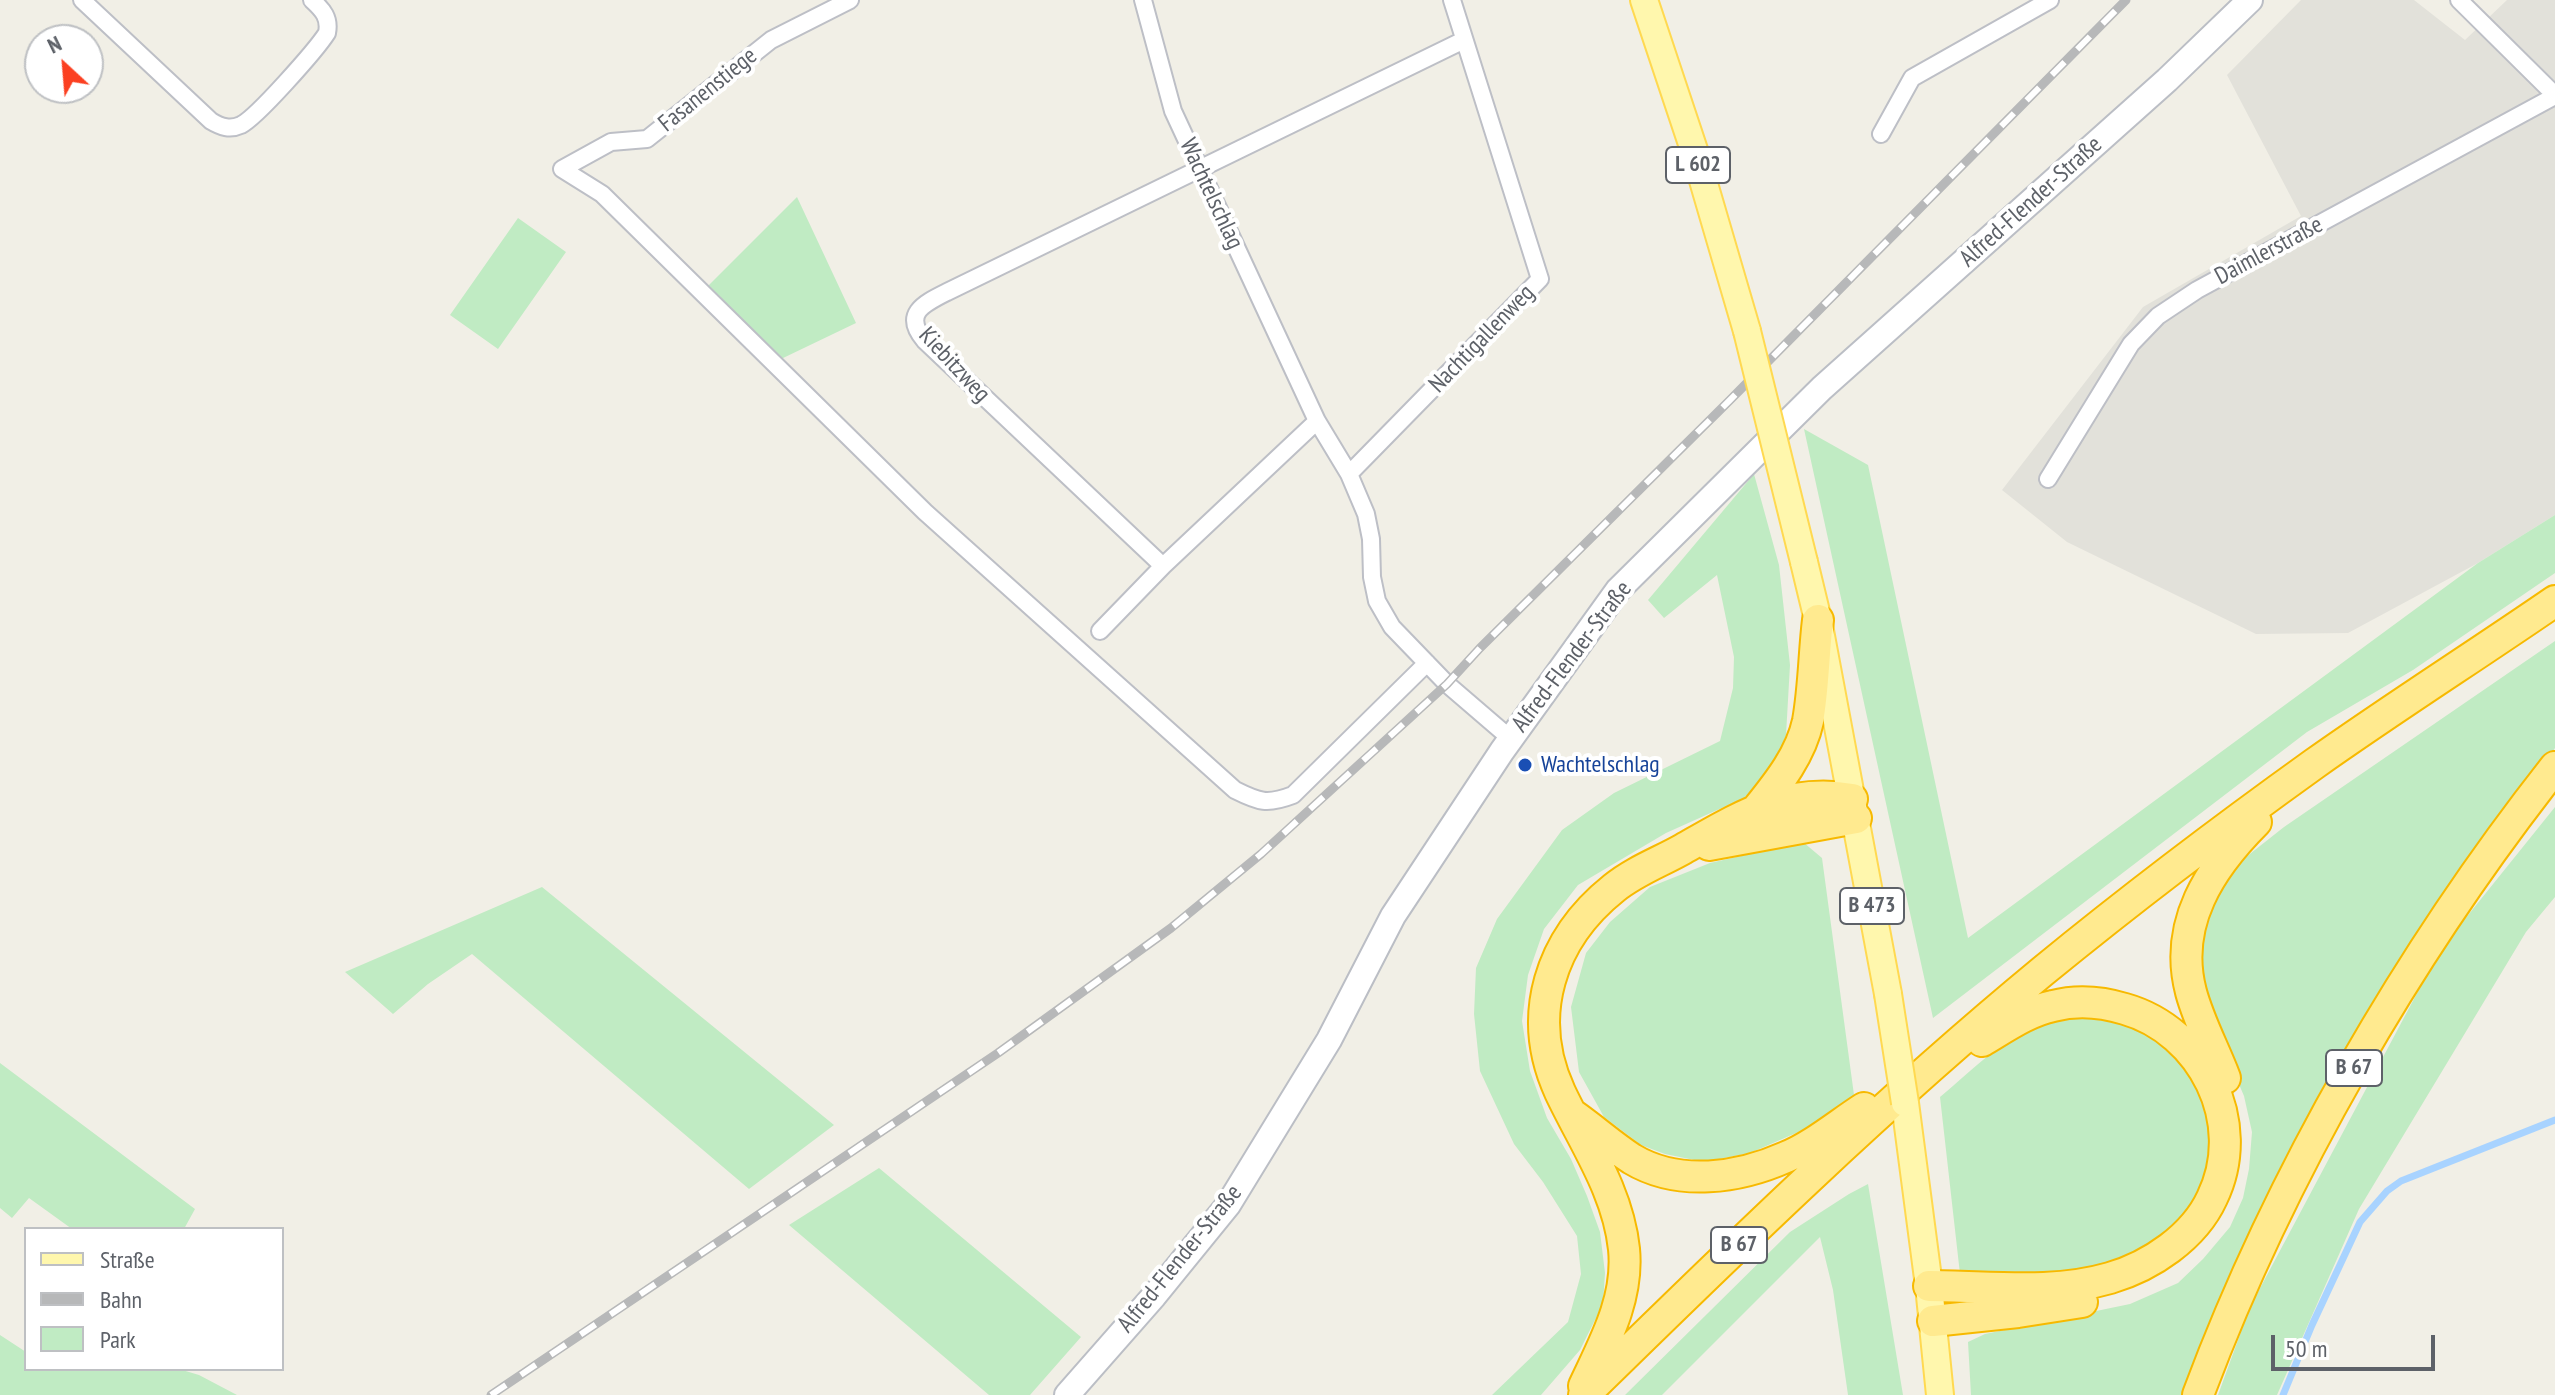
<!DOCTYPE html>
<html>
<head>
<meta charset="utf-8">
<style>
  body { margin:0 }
  #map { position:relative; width:2555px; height:1395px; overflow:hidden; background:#f1efe6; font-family:"PT Sans Narrow",sans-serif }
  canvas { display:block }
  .legend { position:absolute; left:24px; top:1227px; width:260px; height:144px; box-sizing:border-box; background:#fff; border:2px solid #bec0c3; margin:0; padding:10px 14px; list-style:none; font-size:24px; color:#5d6168 }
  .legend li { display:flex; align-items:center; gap:16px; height:40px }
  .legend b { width:40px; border:2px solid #bec0c3 }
  .north { position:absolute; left:24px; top:24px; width:80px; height:80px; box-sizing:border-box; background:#fff; border:2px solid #bec0c3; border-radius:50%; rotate:334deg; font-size:22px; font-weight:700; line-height:32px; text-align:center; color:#5d6168 }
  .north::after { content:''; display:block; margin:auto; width:28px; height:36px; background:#fb4021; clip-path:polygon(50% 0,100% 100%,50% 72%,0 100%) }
  .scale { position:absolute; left:2271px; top:1335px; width:164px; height:36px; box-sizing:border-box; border:4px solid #5d6168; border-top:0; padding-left:10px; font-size:24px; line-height:28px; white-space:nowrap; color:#5d6168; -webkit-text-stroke:6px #fff; paint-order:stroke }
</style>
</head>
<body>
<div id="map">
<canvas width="2555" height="1395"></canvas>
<ul class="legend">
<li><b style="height:10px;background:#fff7ad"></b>Straße</li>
<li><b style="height:10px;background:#b7b8b9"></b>Bahn</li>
<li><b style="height:22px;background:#c0ebc3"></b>Park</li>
</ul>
<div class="north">N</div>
<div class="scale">50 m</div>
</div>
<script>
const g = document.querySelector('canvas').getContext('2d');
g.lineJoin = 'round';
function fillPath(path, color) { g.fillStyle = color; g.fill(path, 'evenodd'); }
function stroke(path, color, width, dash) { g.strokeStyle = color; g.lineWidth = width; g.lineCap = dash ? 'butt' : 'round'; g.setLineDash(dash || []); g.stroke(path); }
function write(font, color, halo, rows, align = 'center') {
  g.font = font + ' "PT Sans Narrow",sans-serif'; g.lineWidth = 8; g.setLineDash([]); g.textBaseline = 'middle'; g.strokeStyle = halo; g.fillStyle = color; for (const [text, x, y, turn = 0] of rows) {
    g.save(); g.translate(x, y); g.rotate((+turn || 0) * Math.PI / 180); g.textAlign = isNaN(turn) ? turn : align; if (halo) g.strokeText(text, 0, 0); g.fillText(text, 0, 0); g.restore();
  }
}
const industrial = new Path2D(`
  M2301,0h113l51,40 42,-40h48v515l-77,48 -130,70 -92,1 -189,-92 -65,-52 141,-183 158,-91 -74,-141z`);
const green = new Path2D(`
  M797,197l59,126 -75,36 -73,-73z
  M518,218l48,34 -68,97 -48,-34z
  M1804,429l64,36 100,473 510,-375 77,-48v58l-142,97 -106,62 -374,286z
  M1754,474l25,91 11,100 -4,70 -14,35 -28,28 -78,35 -88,52 -34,44 -16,46 -6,46 8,50 17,47 24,41 16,37 13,36 5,41 -2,31 -23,46 -39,45h-49l76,-73 13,-48 -4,-38 -34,-54 -29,-38 -34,-73 -6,-57 2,-46 21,-49 65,-89 52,-37 106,-52 13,-53 1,-31 -17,-82 -53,43 -16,-18z
  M2555,641v107l-281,445 -43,84 -47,118h-213l-3,-53 17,-8 145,-30 48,-21 25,-24 27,-32 13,-29 6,-29 3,-37 -8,-36 -15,-35 -18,-33 -15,-83 31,-73 57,-45z
  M2555,807v90l-29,35 -167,277 -82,186h-59l32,-88 190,-357z
  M1803,842l19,16 32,237 -8,9 -43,26 -53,23 -46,9 -39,-8 -24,-9 -37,-28 -25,-45 -8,-65 15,-54 24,-31 40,-35 60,-24z
  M542,887l292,238 -85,64 -277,-235 -44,30 -35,30 -48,-42z
  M2095,1016l40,10 34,24 19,17 18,35 7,41 -11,50 -33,40 -45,31 -65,16 -99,-6 -20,-177c35,-29 73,-69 118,-80 12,-2 26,-1 37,-1z
  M0,1063l195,146 -11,20h-112l-43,-31 -17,20 -12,-10z
  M879,1168l202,169 -51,58h-41l-200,-170z
  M1868,1184l35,211h-55l-15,-105 -13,-53 -158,158h-37l165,-163 59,-38z
  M0,1335l26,17v17h153l20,6 38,20h-237z`);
const stream = new Path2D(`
  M2283,1395l29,-70 48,-103 27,-31 14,-10 154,-61`);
const street = new Path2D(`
  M82,0l129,121c10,6 19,9 30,4 16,-8 75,-75 86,-92 3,-15 -4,-23 -15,-33
  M850,0l-79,40 -124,99 -36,3 -49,27 40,25 323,318 310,278c24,12 32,15 58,5l134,-132
  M1143,0l30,111 144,310 32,53 17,40 5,25 1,38 5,24 15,26 55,57 64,55
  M2459,0l96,95
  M1881,134l31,-56 138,-78
  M1349,474l191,-195 -88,-279
  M2048,479l83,-135 27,-28 39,-26 358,-194
  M1163,566l-238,-225c-23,-27 -2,-37 22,-49l517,-252
  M1100,631l63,-65 154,-145`);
const secondary = new Path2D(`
  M1067,1395l87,-99 74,-91 101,-165 64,-124 109,-165 116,-161 204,-202 345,-308 83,-80`);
const primary = new Path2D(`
  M1644,0l51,153 52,178
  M1804,562l14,58 70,374
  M1905,1103l24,183 11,109`);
const highway = new Path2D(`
  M1758,808c21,-26 43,-54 50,-87 6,-33 6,-68 10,-101
  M1709,845l147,-27
  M2225,1078c-11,-29 -26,-56 -34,-86 -18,-68 19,-124 65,-170
  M1573,1115c20,14 39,31 59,44 47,28 107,19 154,-2 27,-11 53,-33 78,-49
  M1929,1286c60,0 123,9 181,-8 41,-12 84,-41 102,-80 37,-76 -10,-167 -87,-189 -23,-7 -49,-9 -72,-3 -25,5 -49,22 -71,35
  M1933,1321l85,-9 64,-10
  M1584,1386c20,-43 45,-87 40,-137 -6,-58 -40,-106 -64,-157 -35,-76 -10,-153 54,-204 21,-17 46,-26 69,-39 55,-31 102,-62 169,-50
  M1584,1395c149,-146 299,-292 459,-424 88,-72 179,-141 271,-207 79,-56 161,-108 241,-163
  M2198,1395c82,-220 212,-444 357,-628`);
const rail = new Path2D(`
  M491,1395l507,-342 173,-125 90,-74 186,-170 33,-36 249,-247 397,-401`);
const primaryBridge = new Path2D(`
  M1747,331l57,231
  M1888,994l17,109`);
const markers = [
  [1525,765,8,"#1a4fb4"]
];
const shields = [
  [1698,165,64],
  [1872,906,64],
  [2354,1068,56],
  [1739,1245,56]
];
const shieldNames = [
  ["L 602",1698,165],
  ["B 473",1872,906],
  ["B 67",2354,1068],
  ["B 67",1739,1245]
];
const streetNames = [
  ["Fasanenstiege",708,90,-39],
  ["Wachtelschlag",1211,194,65],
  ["Alfred-Flender-Straße",2031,202,-42],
  ["Daimlerstraße",2269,251,-28],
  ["Nachtigallenweg",1482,339,-46],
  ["Kiebitzweg",954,365,47],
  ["Alfred-Flender-Straße",1572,657,-53],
  ["Alfred-Flender-Straße",1180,1259,-51]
];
const transitNames = [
  ["Wachtelschlag",1541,765]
];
fillPath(industrial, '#e2e1da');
fillPath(green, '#c0ebc3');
stroke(stream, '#a8d3ff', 7);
stroke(street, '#bdbfc6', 20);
stroke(secondary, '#bbbec5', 28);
stroke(primary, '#ffd951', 30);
stroke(highway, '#f7b900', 34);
stroke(street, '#fff', 16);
stroke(secondary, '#fff', 24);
stroke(primary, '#fff7ad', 26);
stroke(highway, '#ffea8f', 30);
stroke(rail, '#b7b8b9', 9);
stroke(rail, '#fff', 6, [18]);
stroke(primaryBridge, '#ffd951', 30, []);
stroke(primaryBridge, '#fff7ad', 26);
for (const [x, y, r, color] of markers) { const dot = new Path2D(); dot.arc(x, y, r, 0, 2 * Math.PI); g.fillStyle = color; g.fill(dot); stroke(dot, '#fff', 3); }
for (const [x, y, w] of shields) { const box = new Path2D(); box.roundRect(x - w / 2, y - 18, w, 36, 6); g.fillStyle = '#fff'; g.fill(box); stroke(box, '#5d6168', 2); }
write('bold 22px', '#5d6168', null, shieldNames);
write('24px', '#5d6168', '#fff', streetNames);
write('24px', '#164399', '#fff', transitNames, 'left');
</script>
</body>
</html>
